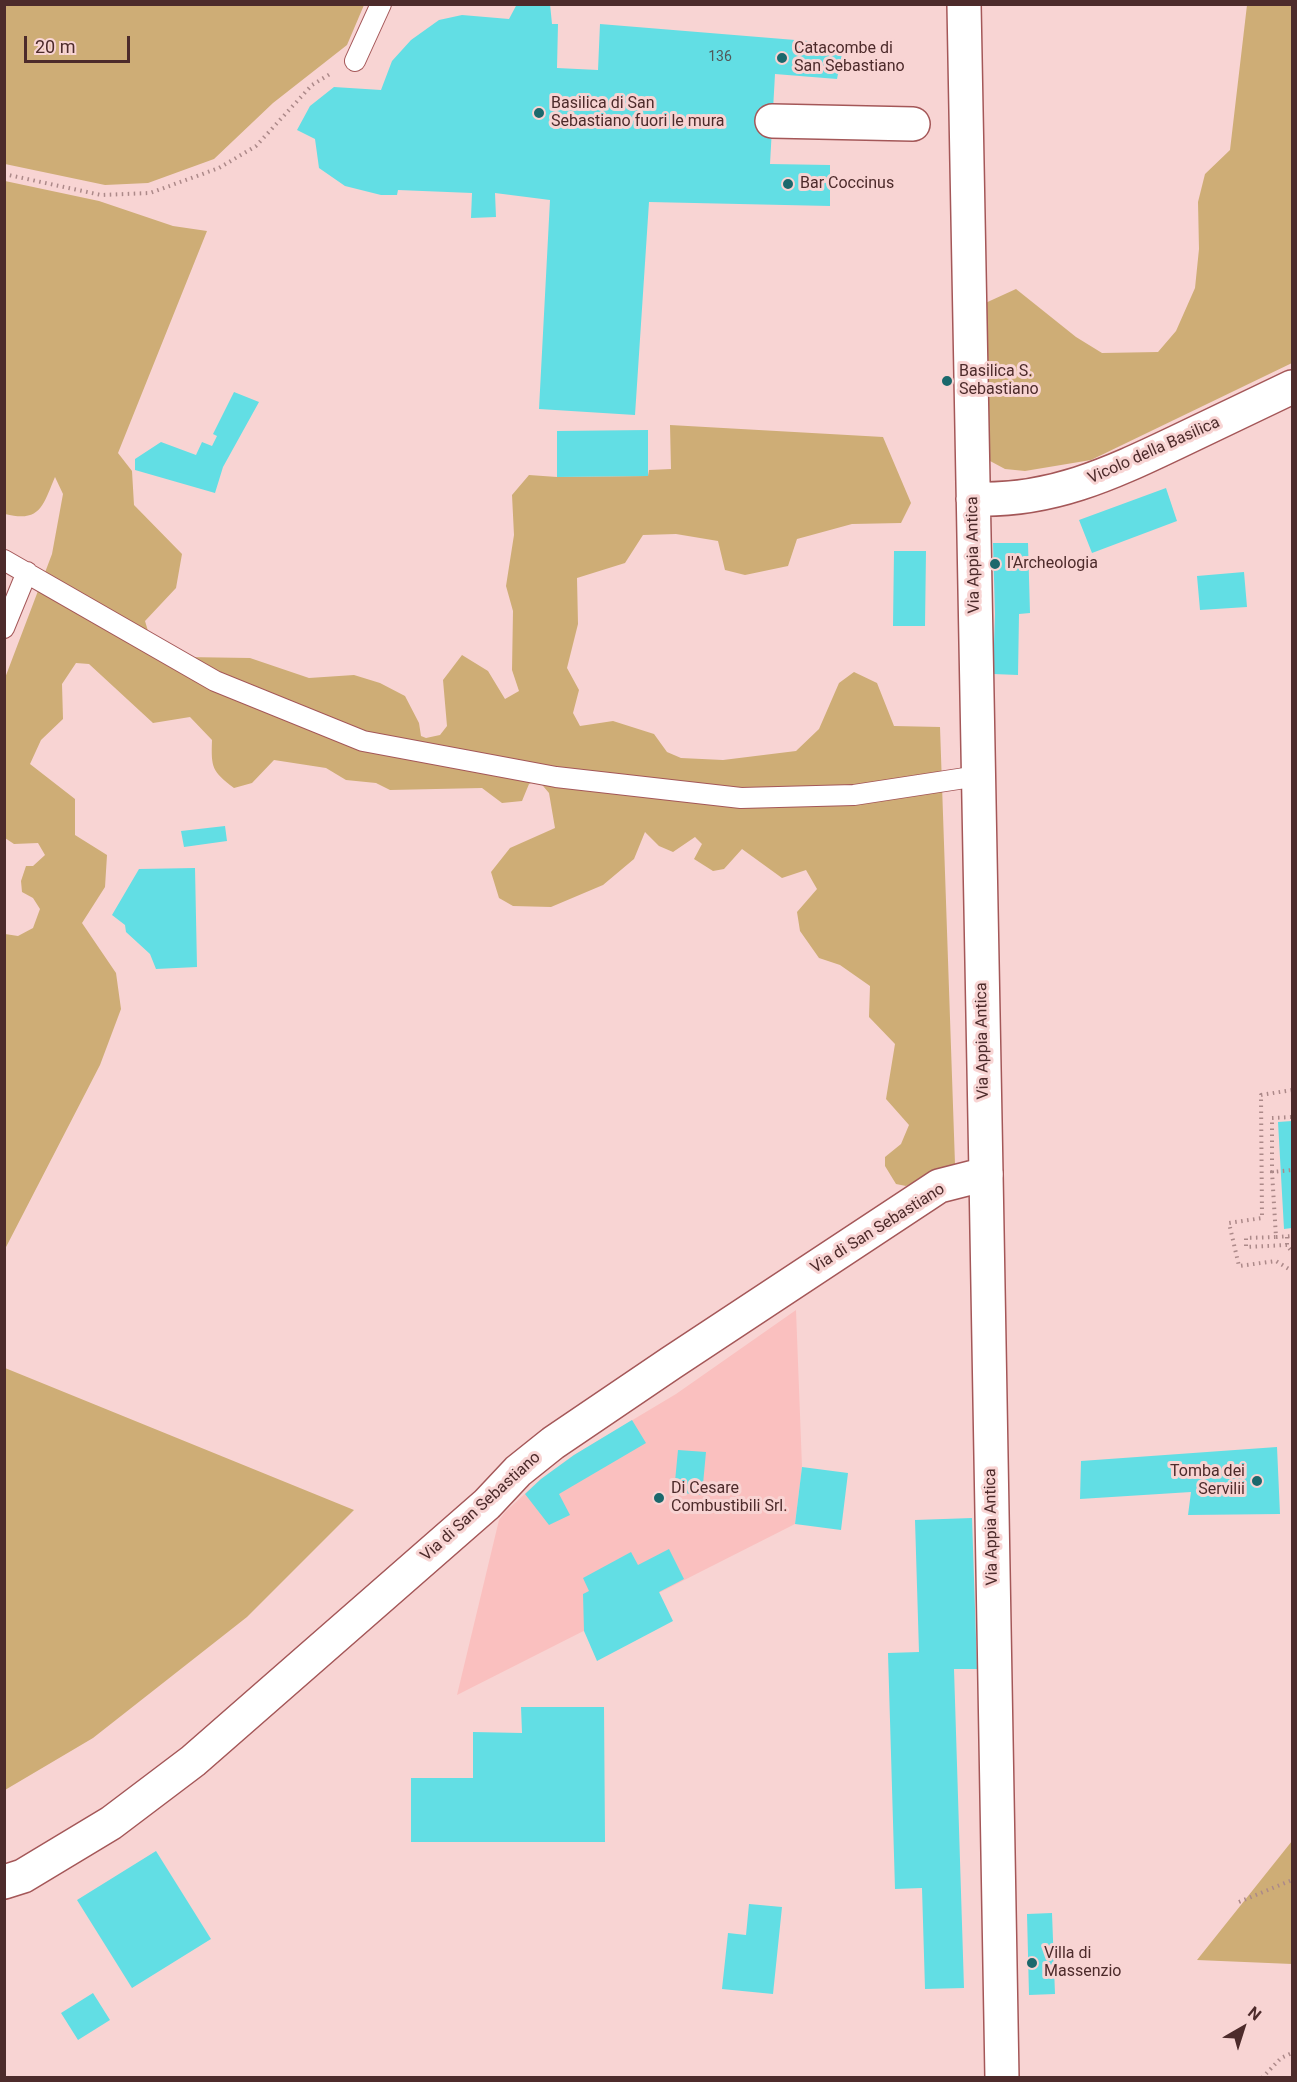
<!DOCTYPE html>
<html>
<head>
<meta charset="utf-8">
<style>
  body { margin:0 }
  #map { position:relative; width:1297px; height:2082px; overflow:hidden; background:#f8d4d3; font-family:Roboto,sans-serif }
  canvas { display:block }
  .frame { position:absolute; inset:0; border:6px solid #4d2b2b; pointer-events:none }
  .north { position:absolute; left:1213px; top:1998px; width:60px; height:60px; -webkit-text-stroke:4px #f8d4d3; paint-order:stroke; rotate:39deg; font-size:16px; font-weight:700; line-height:24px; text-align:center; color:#4d2b2b }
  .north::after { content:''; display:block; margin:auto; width:21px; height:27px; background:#4d2b2b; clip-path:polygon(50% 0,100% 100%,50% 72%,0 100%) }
  .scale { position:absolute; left:24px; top:36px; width:106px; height:27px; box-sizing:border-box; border:3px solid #4d2b2b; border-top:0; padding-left:8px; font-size:18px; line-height:21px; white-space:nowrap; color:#4d2b2b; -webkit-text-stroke:4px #f8d4d3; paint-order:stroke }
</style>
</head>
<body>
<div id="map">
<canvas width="1297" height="2082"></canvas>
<div class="frame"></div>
<div class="north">N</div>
<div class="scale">20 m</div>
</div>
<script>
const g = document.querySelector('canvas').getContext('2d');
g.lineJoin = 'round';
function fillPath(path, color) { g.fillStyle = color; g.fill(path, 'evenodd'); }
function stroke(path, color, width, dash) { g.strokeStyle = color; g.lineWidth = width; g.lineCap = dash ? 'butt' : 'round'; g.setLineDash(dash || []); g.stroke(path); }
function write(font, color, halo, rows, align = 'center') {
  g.font = font + ' Roboto,sans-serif'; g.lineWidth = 6; g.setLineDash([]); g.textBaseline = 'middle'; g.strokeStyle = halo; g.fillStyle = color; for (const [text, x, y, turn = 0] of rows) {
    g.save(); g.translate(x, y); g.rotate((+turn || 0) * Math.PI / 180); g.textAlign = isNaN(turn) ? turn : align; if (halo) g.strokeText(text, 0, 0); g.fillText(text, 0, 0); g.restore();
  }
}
const built = new Path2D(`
  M796,1310l6,157 -7,57 -338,171 42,-175 6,-8 36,-33 33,-24 102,-61z`);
const green = new Path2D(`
  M4,5l1,-1 359,1 -17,40 -74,58 -59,56 -66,24 -43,2 -100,-21z
  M1247,5h45v358l-201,97 -66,11 -20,-2 -28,-15 4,-149 35,-16 60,48 26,16 56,-1 18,-21 19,-43 4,-39 -1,-47 7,-28 25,-24z
  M5,181l94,20 74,25 34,5 -89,222 14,18 2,34 48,49 -6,34 -31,33 6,20 34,16 65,1 59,20 45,-3 26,8 25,13 14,27 2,13 5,2 14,-3 7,-9 -4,-46 19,-25 26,16 17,28 14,-8 -7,-21 1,-59 -7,-25 8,-51 -2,-40 17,-20 28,2 91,-1 1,-6 22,-1 -1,-44 213,12 28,66 -10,20 -49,1 -55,15 -9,27 -43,9 -20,-5 -7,-29 -42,-7 -33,1 -18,28 -48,15 1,46 -11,44 12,22 -6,23 7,13 33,-5 41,13 13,18 14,6 42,2 73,-9 23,-22 20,-46 15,-11 23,11 17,43 46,1 15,437 -49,22 -10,-2 -11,-18v-9l16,-13 8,-19 -23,-26 9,-55 -26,-27 1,-31 -30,-21 -21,-7 -19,-27 -3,-19 20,-23 -11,-19 -24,8 -40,-29 -18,20 -11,2 -19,-12 8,-15 -7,-7 -22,15 -14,-6 -14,-14 -11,27 -31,26 -52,22 -38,-1 -14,-8 -8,-26 19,-24 45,-20 -6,-35 -11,-13 -9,4 -7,17 -20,2 -20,-15 -92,2 -14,-7 -30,-3 -20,-12 -52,-8 -22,23 -18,5c-22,-17 -23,-20 -22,-48l-22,-23 -37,6 -64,-59 -13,-1 -14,21 1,35 -22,21 -11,24 45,35v36l32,20 -2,32 -23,36 34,50 5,36 -21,56 -95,184v-315l13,2 15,-8 7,-19 -7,-11 -11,-6 -1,-11 5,-15h7l12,-11 -7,-12 -24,1 -9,-6v-160l47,-124 11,-60 -8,-17c-12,28 -14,46 -50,37z
  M5,1368l349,142 -107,107 -154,121 -88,52z
  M1292,1841v123l-95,-4z`);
const building = new Path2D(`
  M517,4h33l2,20h6l-1,44 41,2 2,-46 244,20 -7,35 -62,-5 -5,90 60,1v41l-181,-4 -14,213 -96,-6 11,-209 -55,-7 1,24 -25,1 1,-25 -74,-3 -1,5h-16l-36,-9 -26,-18 -4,-29 -18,-9 13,-24 24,-19 47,3 11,-29 19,-21 28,-20 23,-5 47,4z
  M234,392l25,10 -36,65 -8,26 -80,-23v-11l26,-17 35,13 6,-13 10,4 5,-10 -4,-2z
  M648,430v46l-91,1v-46z
  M1166,488l11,33 -85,32 -13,-33z
  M993,543h35l2,70 -11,1 -1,61 -25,-1 2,-60z
  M894,551h32l-1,75h-32z
  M1244,572l3,35 -47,3 -3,-34z
  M225,826l2,15 -43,6 -3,-16z
  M195,868l2,99 -41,2 -6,-15 -24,-22 -1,-7 -13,-10 27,-46z
  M1292,1121v107l-8,1 -6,-107z
  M632,1420l14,23 -87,51 11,21 -21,10 -24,-31 16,-15 33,-24z
  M1277,1447l3,67 -92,1 3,-23 -111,7 1,-38z
  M678,1450l28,2 -4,43 -28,-3z
  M802,1467l46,6 -7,57 -46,-6z
  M972,1518l5,151h-23l10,319 -39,1 -3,-101 -27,1 -7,-236 31,-1 -4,-132z
  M669,1549l15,30 -25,13 14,29 -76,40 -13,-30 -1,-37 6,-3 -6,-13 48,-26 7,13z
  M521,1707h83l1,135h-194v-64h62v-46l49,1z
  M156,1851l55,88 -79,49 -55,-88z
  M749,1904l33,3 -9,87 -51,-5 6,-56 18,2z
  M1052,1913l3,81 -26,1 -2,-81z
  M93,1993l17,27 -32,20 -17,-27z`);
const path = new Path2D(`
  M4,174l97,21 49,-2 69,-25 37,-22 56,-61 18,-11
  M1292,1090l-31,5 1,123 -33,5 10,43 37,-5 16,10
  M1272,1172v-54l20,-1
  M1276,1237l16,-1
  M1287,1237v8l5,7
  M1287,1245l-41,2v-9l30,-1 -4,-65 20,-2
  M1239,1902l53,-22
  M1262,2078l19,-20 11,-5`);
const lane = new Path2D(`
  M355,61l26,-57
  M4,560l211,121 148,60 193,36 185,21 113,-3 124,-19
  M4,628l23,-56`);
const street = new Path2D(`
  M772,121l141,3
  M986,1174l16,904`);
const secondary = new Path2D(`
  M973,499c77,3 137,-25 204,-57 39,-19 77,-37 115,-55
  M4,1882l19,-6 88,-53 82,-62 294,-257 31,-33 35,-28 118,-80 268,-177 47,-12 -22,-1170`);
const markers = [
  [782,58,6,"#1b686c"],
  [539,113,6,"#1b686c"],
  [788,184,6,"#1b686c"],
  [947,381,6,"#1b686c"],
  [995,564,6,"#1b686c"],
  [1257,1481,6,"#1b686c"],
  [659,1498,6,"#1b686c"],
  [1032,1963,6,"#1b686c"]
];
const numberNames = [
  ["136",720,57]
];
const poiNames = [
  ["Catacombe di",794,49],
  ["San Sebastiano",794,67],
  ["Basilica di San",551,104],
  ["Sebastiano fuori le mura",551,122],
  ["Bar Coccinus",800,184],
  ["Basilica S.",959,372],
  ["Sebastiano",959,390],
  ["l'Archeologia",1007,564],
  ["Tomba dei",1245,1472,"right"],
  ["Servilii",1245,1490,"right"],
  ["Di Cesare",671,1489],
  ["Combustibili Srl.",671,1507],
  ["Villa di",1044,1954],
  ["Massenzio",1044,1972]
];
const streetNames = [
  ["Vicolo della Basilica",1154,451,-24],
  ["Via Appia Antica",974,555,-91],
  ["Via Appia Antica",983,1041,-91],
  ["Via di San Sebastiano",878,1229,-32],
  ["Via di San Sebastiano",481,1507,-42],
  ["Via Appia Antica",992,1527,-91]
];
fillPath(built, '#fac0bf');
fillPath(green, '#cead76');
fillPath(building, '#62dee4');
stroke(lane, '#a45758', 22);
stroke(street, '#a45758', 36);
stroke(secondary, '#a45758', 36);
stroke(path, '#ac8989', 4, [1.5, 4.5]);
stroke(lane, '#fff', 20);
stroke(street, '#fff', 33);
stroke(secondary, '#fff', 33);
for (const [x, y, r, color] of markers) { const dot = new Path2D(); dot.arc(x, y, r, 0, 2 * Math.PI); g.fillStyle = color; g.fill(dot); stroke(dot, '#f8d4d3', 2); }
write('14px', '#525859', null, numberNames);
write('16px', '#4d2b2b', '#f8d4d3', poiNames, 'left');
write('16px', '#4d2b2b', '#f8d4d3', streetNames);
</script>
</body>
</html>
